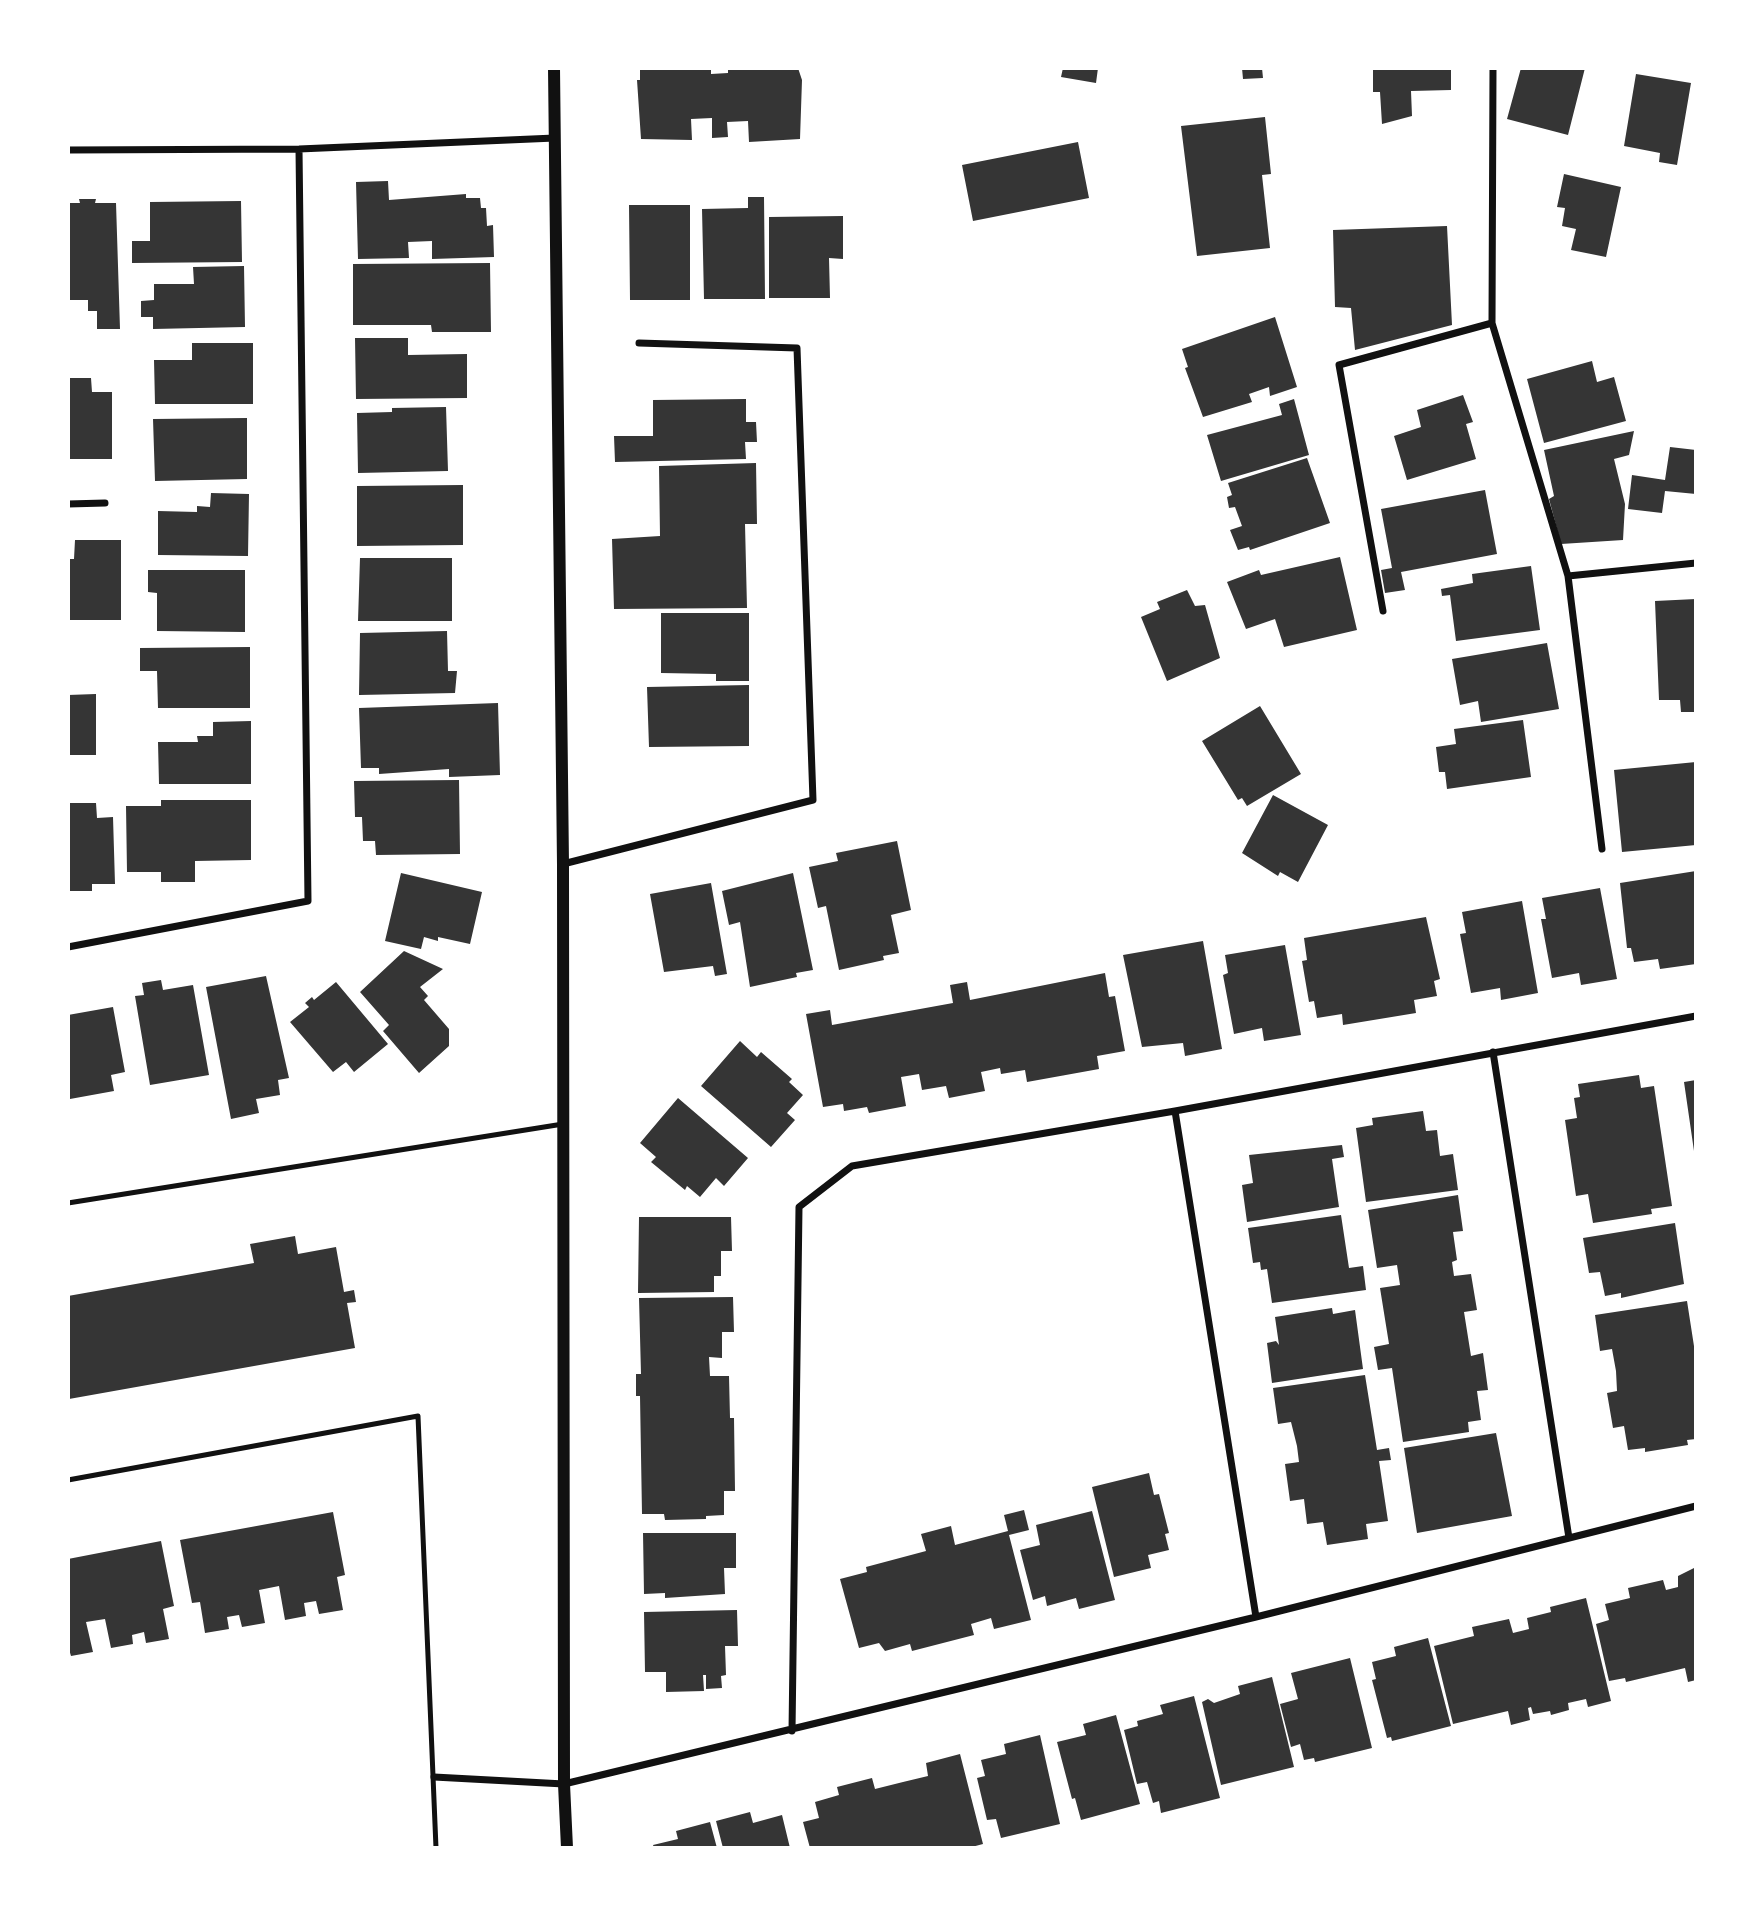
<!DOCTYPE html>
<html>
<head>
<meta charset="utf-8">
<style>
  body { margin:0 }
  #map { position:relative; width:1764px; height:1916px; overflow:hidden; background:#fff; font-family:Commissioner,sans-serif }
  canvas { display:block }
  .frame { position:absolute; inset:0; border:70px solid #fff; pointer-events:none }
</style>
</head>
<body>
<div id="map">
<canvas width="1764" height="1916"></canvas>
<div class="frame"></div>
</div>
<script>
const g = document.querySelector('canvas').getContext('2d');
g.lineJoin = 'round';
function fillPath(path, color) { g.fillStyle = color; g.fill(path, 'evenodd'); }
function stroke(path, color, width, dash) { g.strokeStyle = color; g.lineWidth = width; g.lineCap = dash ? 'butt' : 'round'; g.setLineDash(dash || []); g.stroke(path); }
const building = new Path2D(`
  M640,68h71v6l17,-1v-5h70l4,12 -2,59 -51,3 -1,-21 -21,1 1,15 -16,1v-20l-21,1 1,21 -51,-1 -4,-59h3z
  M1063,68h35l-2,15 -35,-6z
  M1242,68h20l1,10 -20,1z
  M1373,68h78v22l-40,1 1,25 -30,8 -2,-32h-7z
  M1521,68h64l-17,67 -61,-16z
  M1636,74l55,9 -14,82 -18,-3 1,-9 -36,-7z
  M1265,117l6,57 -9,1 8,73 -73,8 -16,-130z
  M1078,142l11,56 -116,23 -11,-56z
  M1564,174l57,13 -15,70 -35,-7 5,-21 -14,-3 3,-18 -8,-1z
  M388,181l1,19 77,-6v4h14l1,10h5l1,18 6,-1 1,32 -62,2v-18l-24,1 1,16 -51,1 -2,-77z
  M748,197h16l1,102h-61l-2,-90 46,-1z
  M79,199h17l-1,4h21l4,126h-23v-18h-9v-11h-20v-97h12z
  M241,201l1,61 -110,1v-22h18v-39z
  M629,205h61v95h-60z
  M843,216v43l-14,-1 1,40h-61v-81z
  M1447,226l5,99 -97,25 -4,-42 -16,-1 -2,-77z
  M490,263l1,69h-59l-1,-7h-78v-61z
  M244,266l1,61 -92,2v-12h-12v-16l13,-1v-16h40l-1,-17z
  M1275,317l22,70 -27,9 -1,-9 -20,7 3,8 -49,15 -18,-49 3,-1 -6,-18z
  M355,338h53v17l59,-1v44l-111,1z
  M192,343h61v61h-98l-1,-44h38z
  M1592,361l5,21 17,-5 12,44 -82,22 -17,-64z
  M68,378h23l1,14h20v67h-44z
  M1463,395l10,27 -7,2 10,35 -69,21 -13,-44 27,-9 -4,-17z
  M746,399v23h10l1,20h-12l1,17 -131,3 -1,-26h39v-36z
  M1294,399l15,56 -88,26 -14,-46 75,-20 -3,-11z
  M446,407l2,64 -90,2 -1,-60 35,-1v-4z
  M247,418v61l-92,2 -2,-62z
  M1634,431l-5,24 -15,4 11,45 -2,36 -62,4 -12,-45 5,-3 -10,-46z
  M1670,447l26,3v44l-31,-3 -3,22 -34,-4 4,-34 33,5z
  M1307,458l23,65 -80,27 -1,-3 -11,3 -8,-20 12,-4 -7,-19 -6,1 -2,-11 5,-2 -4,-12z
  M756,463l1,61h-12l2,84 -133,1 -2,-70 48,-3 -1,-70z
  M463,485v60l-106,1v-60z
  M1485,490l12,64 -96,18 4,18 -20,3 -4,-23 11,-2 -11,-59z
  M211,493l38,1 -1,62 -90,-1v-44l39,1v-6l13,1z
  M75,540h46v80h-53v-61h6z
  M1340,557l17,73 -73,17 -9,-28 -29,10 -19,-47 32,-12 2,5z
  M360,558h92v63h-94z
  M1531,566l9,64 -84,11 -6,-46 -8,1 -1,-7 32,-6 -1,-9z
  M148,570h97v62l-88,-1v-38l-9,-1z
  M1187,590l8,16 10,-1 15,53 -53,23 -26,-64 19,-8 -3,-7z
  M1696,599v113h-15l-1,-12h-21l-4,-99z
  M661,613h88v68h-33v-7l-55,-1z
  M447,631l1,40h9l-2,22 -96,2 1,-62z
  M1547,643l12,66 -78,13 -3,-21 -18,4 -8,-46z
  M250,647v61h-92l-1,-37h-17v-23z
  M749,685v61l-100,1 -2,-60z
  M96,694v61h-28v-60z
  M498,703l2,72 -51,2v-8l-70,5v-6h-18l-2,-60z
  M1260,706l41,68 -54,32 -5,-8 -4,2 -36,-59z
  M1523,720l8,57 -84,12 -2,-17h-6l-3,-25 20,-3 -2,-15z
  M251,721v63h-92l-1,-42h40l-1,-6h16v-14z
  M1696,762v83l-74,7 -8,-82z
  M459,780l1,74 -84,1 -1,-14h-12l-1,-24h-7l-1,-36z
  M1273,795l55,30 -30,57 -18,-10 -2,4 -36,-23z
  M161,800h90v60l-56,1v21h-34v-10h-34l-1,-66h35z
  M68,803h28l1,15 16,-1 2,67h-23v7h-24z
  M897,841l14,69 -20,5 8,38 -16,3 1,4 -45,10 -13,-64 -8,2 -9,-41 29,-6 -2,-8z
  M1696,871v93l-36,5 -2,-10 -24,3 -3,-14h-4l-7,-65z
  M401,873l81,19 -12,52 -32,-7v4l-14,-4 -3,12 -36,-8z
  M793,873l20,97 -17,3 1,4 -47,10 -10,-65 -11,3 -7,-34z
  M711,883l16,91 -12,2 -2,-10 -49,6 -14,-78z
  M1600,888l17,91 -36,6 -2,-12 -27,5 -11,-59h5l-4,-21z
  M1522,901l16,92 -37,7 -1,-12 -29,5 -11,-59 6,-1 -4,-21z
  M1426,917l14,62 -6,2 3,15 -23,4 2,13 -73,12 -1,-11 -25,4 -3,-17 -5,1 -7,-41 5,-1 -3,-22z
  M1203,941l19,108 -37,7 -2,-13 -41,4 -19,-92z
  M1285,945l16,90 -37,6 -2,-13 -28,6 -11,-59 5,-2 -3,-18z
  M404,951l39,18 -23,18 8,9 -4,4 25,29v17l-30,27 -36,-42 6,-6 -29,-33z
  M1105,973l4,24 6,-1 10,55 -28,5 2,13 -72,13 -2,-12 -24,4 -1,-6 -19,4 4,19 -36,7 -3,-12 -24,4 -3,-16 -18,3 5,29 -37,7 -2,-6 -23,4 -1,-7 -20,3 -17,-93 24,-4 2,15 121,-22 -3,-18 17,-3 3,18z
  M266,976l23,102 -11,2 2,15 -24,4 3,14 -28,6 -25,-132z
  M161,980l2,10 30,-5 16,90 -59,10 -15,-89 9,-1 -2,-12z
  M336,982l52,62 -34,28 -8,-10 -13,10 -43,-50 19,-15 -4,-4 7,-6 2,3z
  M113,1007l12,65 -14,3 3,16 -44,8 -2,-84z
  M740,1041l17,16 4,-5 31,27 -3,3 14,13 -16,18 8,7 -24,27 -70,-61z
  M1639,1075l2,13 13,-2 18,120 -21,3 1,5 -59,9 -5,-29 -12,2 -11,-76 12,-2 -3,-20 6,-1 -2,-13z
  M1696,1080v71h-2l-10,-69z
  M678,1098l70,60 -24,28 -8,-8 -16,19 -13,-11 -2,4 -34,-28 5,-5 -16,-14z
  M1423,1111l3,20 11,-1 3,26 13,-2 5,36 -92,12 -10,-74 17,-3 -1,-7z
  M1342,1145l2,12 -12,2 7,48 -92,15 -5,-37 11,-2 -4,-28z
  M1458,1195l5,36 -10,1 4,28 -5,2 2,14 17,-2 6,36 -13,2 7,44 12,-3 5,37 -11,1 4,29 -13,2 1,10 -66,10 -11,-74 -14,2 -4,-23 15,-3 -9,-56 20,-3 -3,-20 -20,3 -9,-58z
  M1341,1215l8,53 14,-2 3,24 -94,13 -5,-34 -6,1 -1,-8 -7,1 -5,-35z
  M639,1217h92l1,34h-11v25h-7v16l-76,1z
  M1675,1223l9,61 -63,14v-5l-16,3 -5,-24 -11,1 -6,-35z
  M295,1236l3,18 38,-7 8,45 10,-2 2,12 -9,1 8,45 -286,51 -1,-103 186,-33 -4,-19z
  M733,1297l1,35h-12v26l-13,-1 1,19h19l1,42h4l1,73h-11v24l-18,1v3l-41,1 -1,-6h-22l-2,-118h-4v-22h5l-2,-76z
  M1687,1301l9,58v80l-9,1 1,5 -43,7v-4l-17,2 -4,-24 -11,2 -6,-35 10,-2 -1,-20 -4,-22 -12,2 -5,-36z
  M1332,1308l1,6 22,-4 8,59 -91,14 -5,-40 9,-2 3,4 -4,-28z
  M1365,1375l12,75 12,-2 2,12 -12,1 9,60 -22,3 2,15 -41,6 -4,-23 -16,2 -3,-25 -14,2 -5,-37 14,-2 -2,-16 -6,-24 -13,2 -5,-36z
  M1496,1433l16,83 -95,17 -13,-85z
  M1149,1473l5,22 5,-1 10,39 -4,1 4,16 -21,5 3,13 -37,9 -22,-90z
  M1024,1510l5,20 -20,5 22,85 -37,9 -3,-11 -20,6 3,11 -62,16 -2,-7 -25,7 -6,-8 -20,5 -19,-69 27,-7 -1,-5 60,-16 -5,-17 30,-8 4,19 53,-14 -4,-16z
  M1092,1511l23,89 -36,9 -3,-11 -29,8 -2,-10 -12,4 -13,-50 20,-5 -4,-20z
  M333,1512l12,63 -8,2 6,33 -24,4 -3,-13 -12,2 2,13 -21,4 -6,-34 -20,4 6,33 -23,4 -3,-12 -12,2 2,12 -24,4 -5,-31 -8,1 -12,-63z
  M643,1533h93v35h-12l1,26 -60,4v-5l-21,1z
  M161,1541l13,65 -11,3 6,30 -23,4 -2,-11 -12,3 1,9 -22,4 -6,-29 -19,3 7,30 -22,4 -3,-10v-87z
  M1696,1567v113l-8,2 -3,-14 -59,14 -1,-4 -16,3 -13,-57 13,-4 -4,-16 25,-6 -2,-10 35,-8 3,10 12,-3v-11z
  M1586,1598l25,103 -23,6 -2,-8 -18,4 1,7 -18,5 -1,-4 -17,3 -2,-7 -3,1 2,12 -19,5 -3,-14 -55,13 -19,-78 40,-10 -2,-9 37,-8 4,14 16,-4 -2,-11 24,-6 -1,-5z
  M737,1610l1,36h-13l1,29 -5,1 1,12 -16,1v-14h-3l1,16 -38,1v-20h-21l-1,-60z
  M1428,1638l23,88 -59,15 -1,-4 -4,1 -15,-58 4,-1 -4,-17 24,-6 -2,-9z
  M1350,1658l22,90 -57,14 -1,-4 -10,2 -4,-16 -9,3 -11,-43 18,-5 -7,-26z
  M1272,1677l22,90 -73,18 -19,-83 6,-3 6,4 26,-9 -2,-8z
  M1194,1696l26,102 -59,15 -2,-12 -6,2 -6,-21 -10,2 -13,-54 14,-4 -1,-5 26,-7 -3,-9z
  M1116,1715l24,89 -59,16 -6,-22 -3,1 -15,-57 29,-7 -3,-11z
  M1040,1735l20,89 -59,14 -5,-19 -9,1 -10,-42 8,-2 -4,-16 25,-6 -2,-10z
  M960,1754l23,90 -15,4h-158l-7,-26 16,-4 -4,-16 24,-7 -2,-8 35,-9 3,11 28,-7 25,-6 -2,-13z
  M750,1812l3,11 29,-8 8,33h-67l-7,-27z
  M710,1822l7,26h-63l-1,-3 25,-6 -2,-8z`);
const service = new Path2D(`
  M68,1203l495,-79
  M68,1480l350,-64 18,432`);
const minor = new Path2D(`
  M1493,68l-1,255 76,253 34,273
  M68,150l231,-1 256,-11
  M68,504l37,-1
  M1568,576l128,-13
  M1383,611l-44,-246 153,-42
  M563,864l250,-64 -16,-452 -158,-5
  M68,947l240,-46 -9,-752
  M1493,1052l76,486
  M1175,1111l81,506
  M792,1731l7,-524 53,-41 323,-55 521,-95
  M434,1777l130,7 692,-167 440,-111`);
const tertiary = new Path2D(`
  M554,68l9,796 1,920 3,64`);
fillPath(building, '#353535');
stroke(service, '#111', 5);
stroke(minor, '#111', 7);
stroke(tertiary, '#111', 12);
</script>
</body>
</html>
